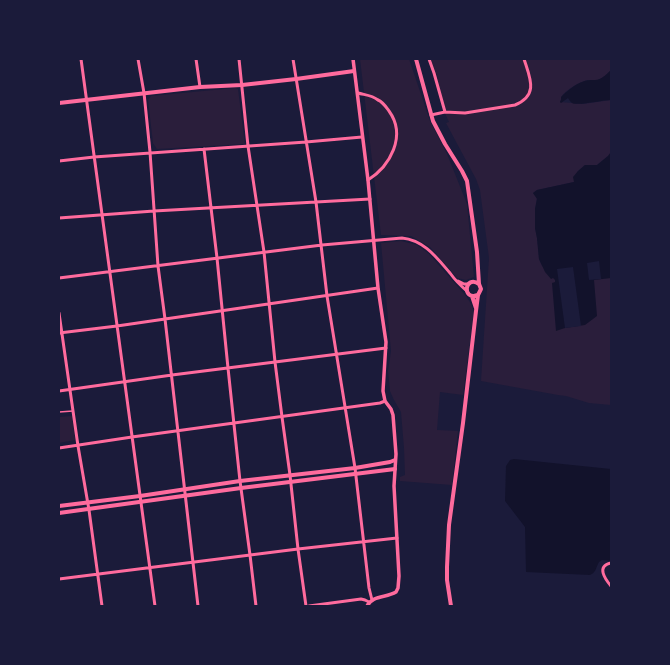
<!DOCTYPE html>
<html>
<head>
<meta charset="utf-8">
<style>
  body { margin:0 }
  #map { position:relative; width:670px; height:665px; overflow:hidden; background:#1b1b3a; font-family:Inter,sans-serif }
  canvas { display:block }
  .frame { position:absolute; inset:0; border:60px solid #1b1b3a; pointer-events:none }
</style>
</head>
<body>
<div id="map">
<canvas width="670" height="665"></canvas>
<div class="frame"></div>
</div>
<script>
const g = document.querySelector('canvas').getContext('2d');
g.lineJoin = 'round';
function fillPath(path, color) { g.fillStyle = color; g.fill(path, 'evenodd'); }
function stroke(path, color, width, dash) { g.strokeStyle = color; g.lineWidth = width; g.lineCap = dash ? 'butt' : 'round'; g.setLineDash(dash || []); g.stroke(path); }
const green = new Path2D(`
  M360,59h49l21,62 17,33 20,50 7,73 -8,3 -9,-2 -27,-31 -19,-11 -30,-1z
  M430,59h181v11c-3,3 -8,8 -12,10 -4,1 -7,0 -10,0 -7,0 -23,10 -27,16 -1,2 -1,4 -2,6l23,2 28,-4v52l-3,4 -11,9h-12l-7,6 -4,11 -37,8 -4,3 4,5 -2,11v19l2,10 2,21 3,7 15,3 54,2v134l-22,-2 -23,-7 -8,-1 -77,-14 8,-123 -9,-68 -4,-11 -30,-56 3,-1 -6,-13 -6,-34z
  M235,88l3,1 7,55 -88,5 -4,-6 -5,-43 3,-4z
  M401,241l16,4 12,9 37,42 5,8 3,7 -11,84 -23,-3 -3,38 21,1 -6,54 -52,-4v-4l5,-2 -1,-27 -3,-36 -7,-12 -4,-9 -2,-20 3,-20 -10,-108z
  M72,416l3,24 -16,3v-26z`);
const water = new Path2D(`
  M611,70v30c-9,0 -32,6 -39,3 -2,-2 -3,-3 -4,-5l-7,5 -1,-1 1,-2v-3c6,-6 13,-12 21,-15 5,-2 8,-2 13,-2 6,0 12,-6 16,-10z
  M611,152v126l-17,2 3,36 -12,9 -20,3 -9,3 -4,-48 3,-1v-2l-2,-2 -2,1 -6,-7 -6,-13 -2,-21 -2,-10v-19l2,-10 -4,-6 4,-3 37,-8 -1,-5 5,-6 7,-6h12l11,-9z
  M514,459l97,10v92l-9,-1 -3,2c-3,5 -3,11 -9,13l-64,-3 -1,-45 -20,-26 1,-35 4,-6z`);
const pier = new Path2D(`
  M599,261l2,18 -12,1 -2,-17z
  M573,267l8,59 -16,2 -8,-59z`);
const service = new Path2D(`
  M59,412l14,-1`);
const minor = new Path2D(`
  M81,59l74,547
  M138,59l6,34 6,59 8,114 7,53 33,287
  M196,59l4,28
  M239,59l9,87 16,106 11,110 7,55 8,58 8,74 8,57
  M293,59l23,143 11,94 28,172 14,120 3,12
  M429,59l5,14 11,39
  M358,93c7,2 14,2 20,7 5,2 8,7 11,11 18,25 1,55 -21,69
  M431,115l14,-3 20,1 50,-8c24,-10 15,-27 9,-46
  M204,149l13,109 11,110 12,113 10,74 6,51
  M59,161l35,-4 212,-15 56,-5
  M59,218l95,-7 216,-12
  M59,278l263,-33 80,-7c22,2 35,20 48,35 5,7 11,13 17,18
  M458,281l6,3h5
  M59,313l19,133 11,64 13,96
  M59,333l58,-7 261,-38
  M59,391l113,-16 214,-27
  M59,448l73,-11 248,-34 5,-2
  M611,563c-15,3 -6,16 0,23
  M59,579l239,-30 99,-11
  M309,606l52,-7 4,1 4,2`);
const tertiary = new Path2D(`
  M353,59l15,121 10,108 8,54 -3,49 2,10 6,8 2,6 3,39 -2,32 5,90 -1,12 -2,4c-10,6 -23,3 -29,14`);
const secondary = new Path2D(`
  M416,59l17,62 12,23 17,27 5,10 10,71 2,32 2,5 -3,6 -2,16 -13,112 -14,102 -2,42v13l4,26
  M59,103l141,-16 42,-2 54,-6 58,-8
  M478,295c-17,6 -13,-21 1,-11
  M472,296l4,12
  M59,506l81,-10 100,-15 115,-13 35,-6 5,-2
  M59,513l182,-25 154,-19`);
fillPath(green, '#2a1e3b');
fillPath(water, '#12122b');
fillPath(pier, '#1b1b3a');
stroke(service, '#ff6b9d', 1.5);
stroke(minor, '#ff6b9d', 3);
stroke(tertiary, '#ff6b9d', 3.5);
stroke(secondary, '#ff6b9d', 4);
</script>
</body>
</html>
